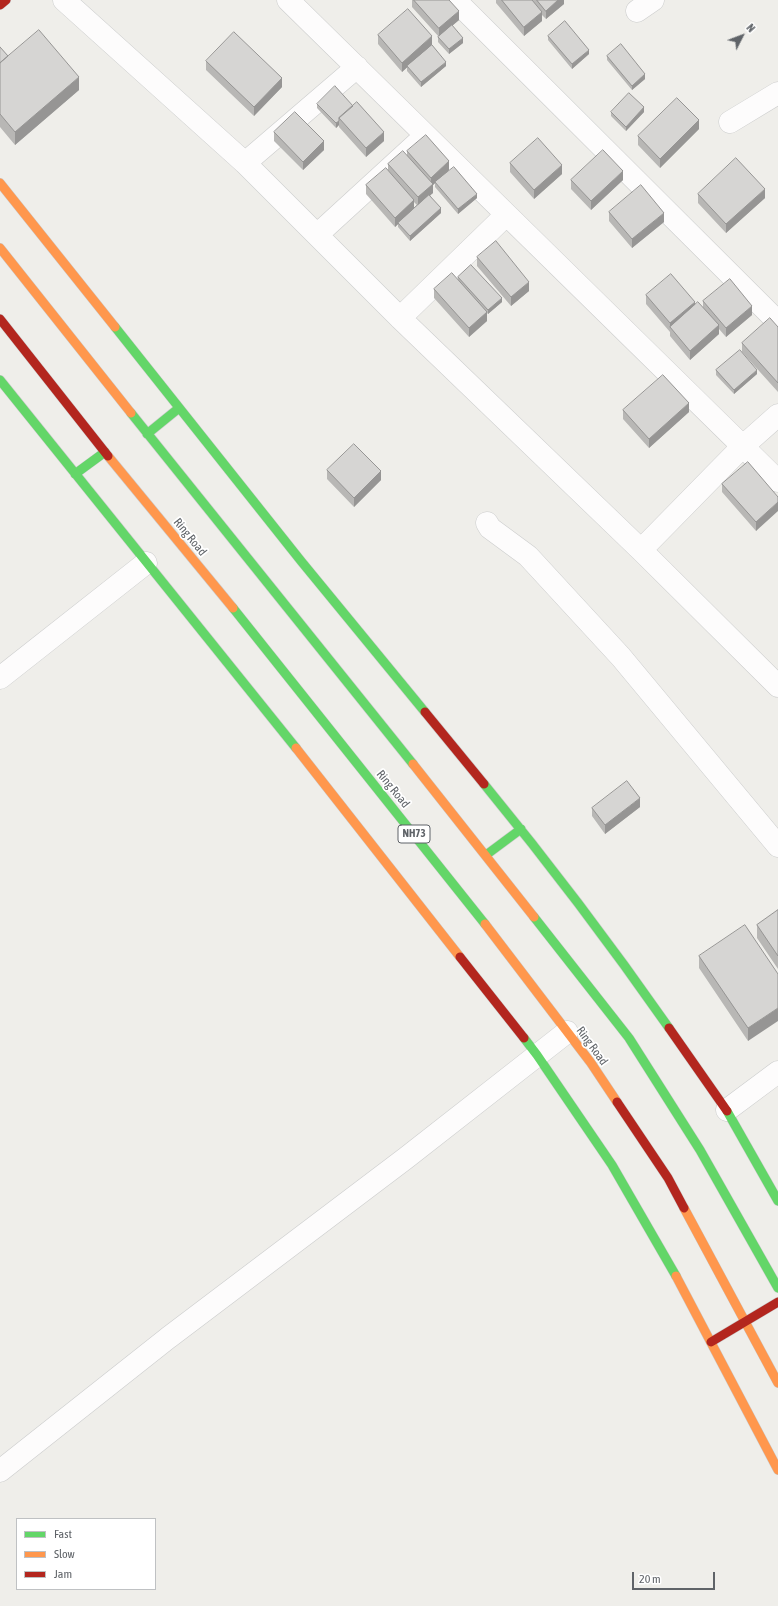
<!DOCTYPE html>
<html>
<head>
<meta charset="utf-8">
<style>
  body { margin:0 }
  #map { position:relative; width:778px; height:1606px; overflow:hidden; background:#efeeea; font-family:"Asap Condensed",sans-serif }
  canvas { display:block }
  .legend { position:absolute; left:16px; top:1518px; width:140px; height:72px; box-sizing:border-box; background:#fff; border:1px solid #bfc1c3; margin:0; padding:5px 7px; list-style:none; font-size:12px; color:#5f6368 }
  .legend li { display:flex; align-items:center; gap:8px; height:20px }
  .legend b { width:20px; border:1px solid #bfc1c3 }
  .north { position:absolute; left:722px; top:16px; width:40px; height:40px; -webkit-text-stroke:3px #fff; paint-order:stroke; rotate:48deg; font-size:11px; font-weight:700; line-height:16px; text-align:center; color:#5f6368 }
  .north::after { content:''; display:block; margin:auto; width:14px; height:18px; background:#5f6368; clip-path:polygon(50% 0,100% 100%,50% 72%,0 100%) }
  .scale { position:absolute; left:632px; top:1572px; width:83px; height:18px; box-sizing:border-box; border:2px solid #5f6368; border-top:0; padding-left:5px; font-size:12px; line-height:14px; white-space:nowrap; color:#5f6368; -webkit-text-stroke:3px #fff; paint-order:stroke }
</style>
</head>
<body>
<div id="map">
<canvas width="778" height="1606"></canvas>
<ul class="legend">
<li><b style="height:5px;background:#63d668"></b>Fast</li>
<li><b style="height:5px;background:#ff974d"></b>Slow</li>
<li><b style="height:5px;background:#b3261e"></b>Jam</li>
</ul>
<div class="north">N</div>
<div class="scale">20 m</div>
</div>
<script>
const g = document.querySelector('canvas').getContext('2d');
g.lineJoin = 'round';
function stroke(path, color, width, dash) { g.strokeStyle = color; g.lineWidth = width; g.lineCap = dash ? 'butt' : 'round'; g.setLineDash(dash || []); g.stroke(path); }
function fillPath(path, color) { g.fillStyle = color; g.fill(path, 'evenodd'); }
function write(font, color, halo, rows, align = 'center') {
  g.font = font + ' "Asap Condensed",sans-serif'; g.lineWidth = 3.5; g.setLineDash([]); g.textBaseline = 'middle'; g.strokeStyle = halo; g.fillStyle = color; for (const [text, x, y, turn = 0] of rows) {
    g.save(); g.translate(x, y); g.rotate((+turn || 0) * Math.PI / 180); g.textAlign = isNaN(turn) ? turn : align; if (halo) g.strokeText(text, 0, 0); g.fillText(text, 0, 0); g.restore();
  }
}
const street = new Path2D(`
  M64,0l181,163 155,155 241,232 137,136
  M288,0l490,481
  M455,0l323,322
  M637,11l16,-11
  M730,122l48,-29
  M245,163l112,-96
  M318,234l107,-98
  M400,318l106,-103
  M487,523l3,5 38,28 93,101 157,189
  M641,550l101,-103 36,-32
  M0,678l146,-115
  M727,1110l51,-38
  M0,1471l168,-133 238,-180 161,-126`);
const fast = new Path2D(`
  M115,327l186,234 124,151
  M0,380l296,368
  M131,413l282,351
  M147,434l32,-26
  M75,474l30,-22
  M233,608l252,316
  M484,784c65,79 127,161 185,244
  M486,855l35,-26
  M534,917l95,121 71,112 78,138
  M524,1038l13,17 75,110 64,111
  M727,1111l51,90`);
const slow = new Path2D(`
  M0,183l115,144
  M0,248l131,165
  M108,456l125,152
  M296,748l164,209
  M413,764l121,153
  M485,924l106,139 26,39
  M684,1208l94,175
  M676,1276l102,194`);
const jam = new Path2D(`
  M0,5l6,-5
  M0,319l108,137
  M425,712l59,72
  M460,957l64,81
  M669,1028l58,83
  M617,1102l51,76 16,30
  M711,1342l67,-40`);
const wall = new Path2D(`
  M412,0h37l10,20 -12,10 16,13 -14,11 -11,-12v-5h1l-27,-30z
  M496,0h68v4l-18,15 -4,-4v6l-18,15 -28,-33z
  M378,35l54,10 -11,10 25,11 -25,21 -14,-16v-4l-5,5 -24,-28z
  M548,36l41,18 -17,15 -24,-29z
  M0,47l8,9 71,34 -64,55 -15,-18z
  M607,56l38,23 -13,11 -25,-30z
  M206,61l76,26 -28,29 -48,-46z
  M317,104l36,2 31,35 -18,16 -27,-30v-2l-3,3 -19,-20z
  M611,112h33l-18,19 -15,-15z
  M699,129l-39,39 -22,-23v-9z
  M274,132l50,18 -21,20 -29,-29z
  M407,151l42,19 -16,15v8l-3,2 11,18 -31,28 -12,-14v-3l-3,3 -29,-33v-9l22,-14v-7l19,-8zM414,202l3,3 -3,3z
  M510,163l52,11 -28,25 -24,-27z
  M571,180h52l-32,30 -20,-21z
  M435,182l42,16 -19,16 -23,-27z
  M698,194l67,4 -39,35 -28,-30z
  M609,212l55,10 -32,26 -23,-27z
  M477,257l52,34 -18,15 -34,-40z
  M458,277l44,25 -14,12 -1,-1v8l-18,16 -35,-39v-9l24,-10z
  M646,295l49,9 8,3v-6l49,14 -26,22 -7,-8v5l-29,26 -20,-24v-4l-24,-28z
  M778,327v65l-36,-40v-9z
  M716,370l41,4 -23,20 -18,-19z
  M623,410l66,2 -40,36 -26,-29z
  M327,470l54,10 -27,27 -27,-28z
  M722,484l56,13 -22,34 -34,-39z
  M640,807l-35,27 -13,-18v-8z
  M778,910v59l-21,-31v-13z
  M699,956l79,18 -30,67 -49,-73z`);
const shadedWall = new Path2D(`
  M558,0h6v4l-18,15v-8z
  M459,11v9l-20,17v-9z
  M542,12v9l-18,15v-9z
  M432,36v9l-30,27v-9z
  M463,38v5l-14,11v-5z
  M589,50v4l-17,15v-5z
  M446,62v4l-25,21v-5z
  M645,74v5l-13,11v-4z
  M79,77v13l-64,55v-13z
  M282,78v9l-28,29v-9z
  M644,107v5l-18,19v-4z
  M699,120v9l-39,39v-9z
  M339,121v4l-3,3v-5z
  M384,132v9l-18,16v-9z
  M324,141v9l-21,20v-8z
  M449,161v9l-16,15v8l-15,13v-9l13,-12v-7z
  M562,165v9l-28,25v-9z
  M623,171v9l-32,30v-9z
  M765,189v9l-39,35v-9z
  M477,194v4l-19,16v-5z
  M414,200v9l-19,18v-9z
  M441,208v5l-31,28v-5z
  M664,213v9l-32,26v-9z
  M529,282v9l-18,15v-9z
  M502,298v4l-14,12v-4z
  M695,302v9l-25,16v-4z
  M752,306v9l-26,22v-9z
  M487,312v9l-18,16v-9z
  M719,325v9l-29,26v-9z
  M757,370v4l-23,20v-4z
  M689,403v9l-40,36v-9z
  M381,471v9l-27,27v-9z
  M778,502v9l-22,20v-9z
  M640,798v9l-35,27v-9z
  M778,1008v13l-30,20v-13z`);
const building = new Path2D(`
  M414,0h35l10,11 -20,17z
  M502,0h30l10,12 -18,15z
  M537,0h21l-12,11z
  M408,9l24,27 -30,27 -24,-28z
  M565,21l24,29 -17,14 -24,-28z
  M452,25l11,13 -14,11 -11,-12z
  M39,30l40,47 -64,55 -15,-18v-51z
  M234,32l48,46 -28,29 -48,-46z
  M621,44l24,30 -13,12 -25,-30z
  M432,45l14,17 -25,20 -14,-16z
  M0,47l8,9 -8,7z
  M335,86l18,20 -14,12v3l-3,2 -19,-19z
  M629,93l15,14 -18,20 -15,-15z
  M677,98l22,22 -39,39 -22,-23z
  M357,102l27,30 -18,16 -27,-30z
  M295,112l29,29 -21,21 -29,-30z
  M426,135l23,26 -18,17 -24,-27z
  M538,138l24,27 -28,25 -24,-27z
  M603,150l20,21 -32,30 -20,-21z
  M403,151l30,33 -15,13 -30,-33z
  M736,158l29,31 -39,35 -28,-30z
  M454,167l23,27 -19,15 -23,-27z
  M386,168l28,32 -19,18 -29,-33z
  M641,185l23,28 -32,26 -23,-27z
  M429,195l12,13 -31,28 -12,-13z
  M496,241l33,41 -18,15 -34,-40z
  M471,265l31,33 -14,12 -30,-33z
  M452,273l35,39 -18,16 -35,-39z
  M671,274l24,28 -25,21 -24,-28z
  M730,279l22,27 -26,22 -23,-27z
  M698,302l21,23 -29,26 -20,-24z
  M770,318l8,9v56l-36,-40z
  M740,350l17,20 -23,20 -18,-20z
  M663,375l26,28 -40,36 -26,-29z
  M354,444l27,27 -27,27 -27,-28z
  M748,462l30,35v5l-22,20 -34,-38z
  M627,781l13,17 -35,27 -13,-17z
  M778,910v46l-21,-31z
  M745,925l33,49v34l-30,20 -49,-72z`);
const shields = [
  [414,834,32]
];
const shieldNames = [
  ["NH73",414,834]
];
const streetNames = [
  ["Ring Road",190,537,51],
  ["Ring Road",393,789,51],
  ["Ring Road",592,1046,54]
];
stroke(street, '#cbcccc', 23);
stroke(fast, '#cacacb', 10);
stroke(slow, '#cacacb', 10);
stroke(jam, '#cacacb', 10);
stroke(street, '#fdfcfc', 22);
stroke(fast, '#63d668', 9);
stroke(slow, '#ff974d', 9);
stroke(jam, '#b3261e', 9);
fillPath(wall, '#b8b7b5');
fillPath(shadedWall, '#969594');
fillPath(building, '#d6d5d3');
stroke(building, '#969594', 1);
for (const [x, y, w] of shields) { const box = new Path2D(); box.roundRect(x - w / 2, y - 9, w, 18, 3); g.fillStyle = '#fff'; g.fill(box); stroke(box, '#5f6368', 1); }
write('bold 11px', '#5f6368', null, shieldNames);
write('12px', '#5f6368', '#fff', streetNames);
</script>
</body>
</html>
